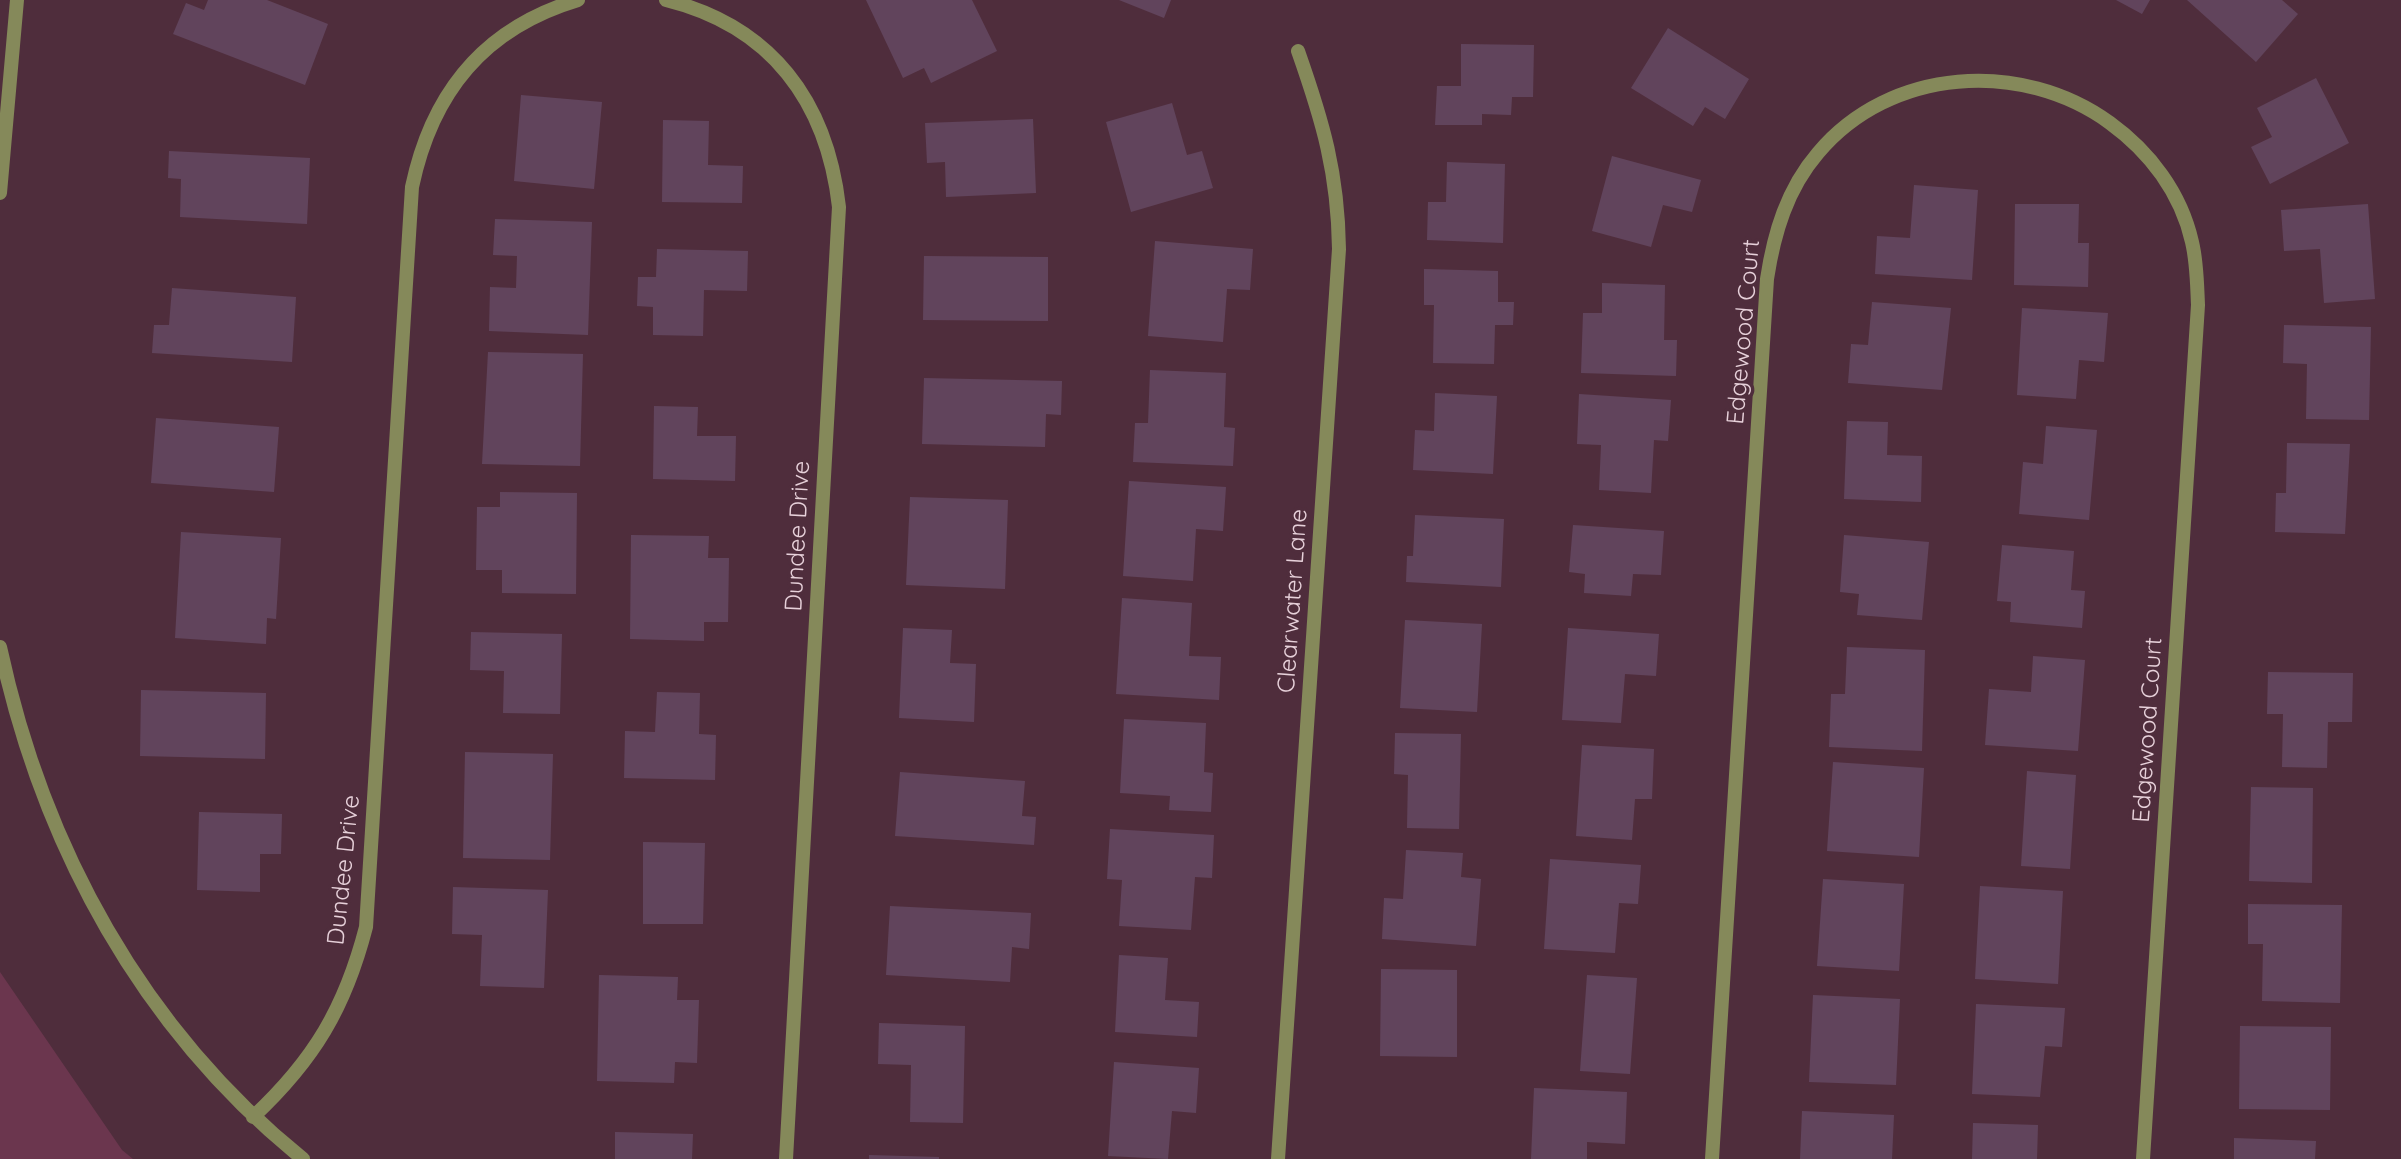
<!DOCTYPE html>
<html>
<head>
<meta charset="utf-8">
<style>
  body { margin:0 }
  canvas { display:block; background:#4f2d3c }
</style>
</head>
<body>
<canvas width="2401" height="1159"></canvas>
<script>
const g = document.querySelector('canvas').getContext('2d');
g.lineJoin = 'round';
function fillPath(path, color) { g.fillStyle = color; g.fill(path, 'evenodd'); }
function stroke(path, color, width, dash) { g.strokeStyle = color; g.lineWidth = width; g.lineCap = dash ? 'butt' : 'round'; g.setLineDash(dash || []); g.stroke(path); }
function write(font, color, halo, rows, align = 'center') {
  g.font = font + ' Quicksand,sans-serif'; g.lineWidth = 7; g.setLineDash([]); g.textBaseline = 'middle'; g.strokeStyle = halo; g.fillStyle = color; for (const [text, x, y, turn = 0] of rows) {
    g.save(); g.translate(x, y); g.rotate((+turn || 0) * Math.PI / 180); g.textAlign = isNaN(turn) ? turn : align; if (halo) g.strokeText(text, 0, 0); g.fillText(text, 0, 0); g.restore();
  }
}
const green = new Path2D(`
  M0,972l122,178 11,9h-133z`);
const building = new Path2D(`
  M208,0h59l61,24 -23,61 -132,-51 13,-31 18,7z
  M866,0h106l25,51 -66,32 -7,-15 -21,10z
  M1119,0h52l-7,18z
  M2116,0h34l-8,14z
  M2187,0h95l16,14 -42,48z
  M1668,28l81,51 -24,40 -20,-12 -12,19 -62,-38z
  M1461,44l73,1 -1,52h-21l-1,18 -29,-1v11h-47l2,-39h24z
  M2316,78l33,65 -79,41 -19,-37 21,-10 -15,-29z
  M521,95l81,7 -8,87 -80,-8z
  M1172,103l15,52 15,-4 11,37 -82,24 -25,-90z
  M1033,119l3,74 -90,4 -1,-35 -18,1 -2,-40z
  M663,120l46,1 -1,44 35,1 -1,37 -80,-1z
  M169,151l141,7 -3,66 -127,-7 1,-38 -13,-1z
  M1612,156l89,24 -9,32 -29,-7 -12,42 -59,-16z
  M1447,162l58,2 -2,79 -76,-3 1,-38h18z
  M1914,185l64,5 -6,90 -97,-6 2,-38 33,2z
  M2015,204h64l-1,39h11l-1,44 -74,-2z
  M2368,204l7,95 -51,4 -4,-54 -36,2 -3,-41z
  M495,219l97,3 -4,113 -99,-4 1,-44 26,1 1,-32 -24,-1z
  M1155,241l98,8 -3,41 -23,-1 -4,53 -75,-6z
  M657,249l91,2 -1,40 -43,-1 -1,46 -50,-1v-28l-16,-1 1,-29h18z
  M924,256l124,1v64l-125,-1z
  M1424,269l74,2v31h16l-1,23h-18l-1,39 -61,-1 1,-58h-10z
  M1602,283l63,2 -1,55h13l-1,36 -95,-3 2,-60h19z
  M172,288l124,9 -4,65 -140,-9 2,-28h15z
  M1872,302l79,6 -9,82 -94,-7 3,-39 17,1z
  M2022,308l86,5 -4,49 -25,-2 -3,39 -59,-4z
  M2284,325l87,2 -2,93 -63,-1 1,-55 -24,-1z
  M488,352l95,2 -3,112 -98,-2z
  M1150,370l76,3 -2,54 11,1 -2,38 -100,-4 2,-39h13z
  M924,378l138,3 -1,34 -15,-1 -1,33 -123,-3z
  M1435,393l62,3 -4,78 -80,-4 2,-40 19,1z
  M1579,394l92,6 -3,41 -14,-1 -3,53 -52,-3 2,-45 -24,-1z
  M654,406l44,1 -1,29h39l-1,45 -82,-2z
  M156,418l123,9 -5,65 -123,-9z
  M1847,421l41,1 -1,33 35,1 -1,46 -77,-3z
  M2046,426l51,4 -8,90 -70,-6 4,-52 20,2z
  M2287,443l63,1 -5,90 -70,-2 1,-39h10z
  M1129,481l97,6 -3,44 -27,-2 -3,52 -70,-5z
  M500,492l77,1 -1,101 -74,-1v-23h-26l1,-63h23z
  M910,497l98,3 -3,89 -99,-4z
  M1415,515l89,4 -3,68 -95,-5 1,-26h6z
  M1573,525l91,6 -3,44 -28,-1 -2,22 -47,-3 1,-19 -16,-2z
  M181,532l100,6 -5,81 -9,-1 -1,26 -91,-6z
  M631,535l78,1 -1,22h21l-1,64h-24v19l-74,-2z
  M1844,535l85,7 -7,78 -65,-5 2,-21 -19,-2z
  M2002,545l72,6 -3,39 14,1 -3,37 -72,-6 1,-20 -14,-1z
  M1122,598l70,5 -3,53 32,1 -2,43 -103,-6z
  M1405,620l77,4 -5,88 -77,-4z
  M903,628l49,2 -2,33 26,1 -2,58 -75,-4z
  M1568,628l91,6 -3,42 -31,-2 -4,49 -59,-3z
  M471,632l91,2 -2,80 -57,-1 1,-42 -34,-1z
  M1847,647l78,3 -3,101 -93,-4 2,-53h14z
  M2033,656l52,4 -7,91 -93,-6 4,-56 42,3z
  M2268,672l85,1 -1,49h-24l-1,46 -45,-1 1,-53h-16z
  M141,690l125,3 -1,66 -125,-3z
  M657,692l43,1 -1,41 17,1 -1,45 -91,-2 1,-47 30,1z
  M1124,719l82,4 -2,49 9,1 -2,39 -42,-2 1,-14 -50,-3z
  M1395,733l66,1 -2,95 -52,-1 1,-53 -14,-1z
  M1582,745l72,4 -2,50h-17l-3,41 -56,-4z
  M465,752l88,2 -3,106 -87,-2z
  M1833,762l91,6 -5,89 -92,-6z
  M2027,771l49,4 -6,94 -49,-3z
  M900,772l125,9 -3,35 14,1 -2,28 -139,-9z
  M2251,787l62,1 -1,95 -63,-2z
  M199,812l83,2 -1,40h-21v38l-63,-2z
  M1110,829l104,6 -2,43 -17,-1 -4,53 -72,-4 3,-46 -15,-1z
  M643,842l62,1 -2,81h-60z
  M1406,850l57,3 -2,24 20,2 -5,67 -94,-7 2,-41 19,1z
  M1550,859l91,6 -3,39 -19,-1 -4,50 -71,-4z
  M1823,879l81,5 -5,87 -82,-5z
  M1980,886l83,5 -5,93 -83,-5z
  M453,887l95,3 -4,98 -64,-2 2,-51 -30,-1z
  M2248,904l94,1 -2,98 -78,-2 1,-57h-15z
  M890,906l141,7 -2,36 -17,-2 -2,35 -124,-7z
  M1119,955l49,3 -3,42 34,2 -2,35 -82,-5z
  M1381,969l76,1v87l-77,-1z
  M599,975l79,2 -1,23h22l-2,63 -22,-1 -1,21 -77,-2z
  M1587,975l50,3 -7,96 -50,-3z
  M1813,995l87,4 -4,86 -87,-3z
  M1976,1004l89,4 -3,39 -17,-1 -5,51 -68,-3z
  M879,1023l86,3 -2,97 -53,-1 1,-57 -33,-1z
  M2240,1026l91,1 -1,83 -91,-1z
  M1114,1062l85,6 -3,45 -24,-2 -4,48 -60,-3z
  M1534,1088l93,4 -2,52 -38,-2v17h-56z
  M1802,1111l92,4 -2,44h-92z
  M1973,1123l65,2 -1,34h-65z
  M615,1132l78,2 -1,25h-77z
  M2234,1138l82,3 -1,18h-81z
  M869,1155l70,2v2h-70z`);
const minor = new Path2D(`
  M666,0c105,26 161,101 173,207l-53,952
  M253,1117c61,-57 92,-109 113,-190l46,-740c20,-95 72,-159 166,-187
  M1278,1159l61,-910c-1,-76 -16,-127 -41,-198
  M1712,1159l55,-880c7,-46 20,-90 51,-126 72,-86 204,-94 292,-30 40,29 71,70 82,119 5,21 5,42 6,63l-55,854`);
const tertiary = new Path2D(`
  M0,193l17,-193
  M0,647c43,200 142,382 303,512`);
const streetNames = [
  ["Edgewood Court",1744,332,-85],
  ["Dundee Drive",798,536,-87],
  ["Clearwater Lane",1293,601,-86],
  ["Edgewood Court",2148,730,-86],
  ["Dundee Drive",344,870,-84]
];
fillPath(green, '#6b364e');
fillPath(building, '#61445c');
stroke(minor, '#85895a', 14);
stroke(tertiary, '#85895a', 14);
write('24px', '#e7d1da', '#4f2d3c', streetNames);
</script>
</body>
</html>
